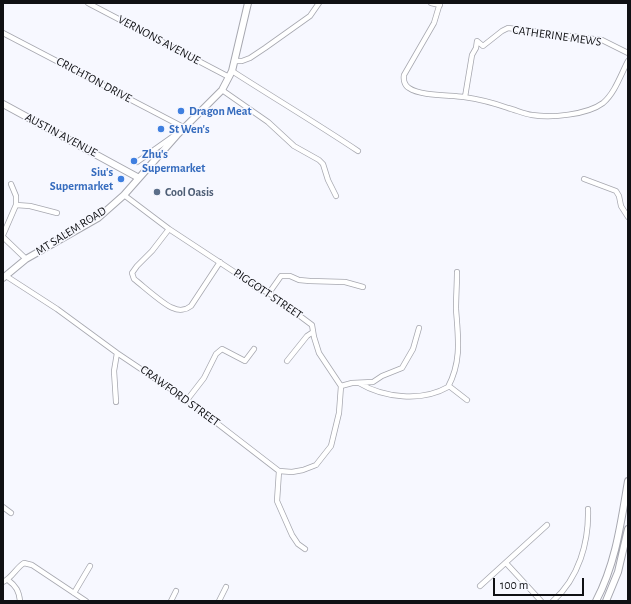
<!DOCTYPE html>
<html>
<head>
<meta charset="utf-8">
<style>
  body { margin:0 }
  #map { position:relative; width:631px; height:604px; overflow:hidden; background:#f7f8ff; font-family:"Alegreya Sans",sans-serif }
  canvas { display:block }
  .frame { position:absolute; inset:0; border:4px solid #101114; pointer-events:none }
  .scale { position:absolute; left:493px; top:578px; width:91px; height:18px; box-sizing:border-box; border:2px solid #101114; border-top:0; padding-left:5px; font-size:12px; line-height:14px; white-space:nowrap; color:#101114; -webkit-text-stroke:3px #f7f8ff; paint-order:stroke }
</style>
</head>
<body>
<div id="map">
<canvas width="631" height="604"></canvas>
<div class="frame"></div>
<div class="scale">100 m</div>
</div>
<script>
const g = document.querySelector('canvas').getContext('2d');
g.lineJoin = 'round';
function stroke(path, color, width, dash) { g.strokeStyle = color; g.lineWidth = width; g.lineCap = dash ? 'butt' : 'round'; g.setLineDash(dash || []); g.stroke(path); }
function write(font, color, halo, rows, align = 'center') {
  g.font = font + ' "Alegreya Sans",sans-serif'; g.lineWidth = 3; g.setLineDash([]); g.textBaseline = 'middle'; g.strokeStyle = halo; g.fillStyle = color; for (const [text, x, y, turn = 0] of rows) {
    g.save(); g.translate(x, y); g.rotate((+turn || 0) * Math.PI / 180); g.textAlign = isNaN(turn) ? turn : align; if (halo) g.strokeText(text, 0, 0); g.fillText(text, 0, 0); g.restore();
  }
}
const minor = new Path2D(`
  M88,3l141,74
  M431,3l9,2
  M440,3l-6,20 -30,52c-1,5 1,11 5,13 11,8 41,7 55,9 14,2 30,6 44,11 8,2 16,6 24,7 19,3 55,0 71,-12 12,-10 18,-29 25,-42
  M3,33l182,95 -1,1
  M234,61h8l8,-3 15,-10 45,-32 9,-13
  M232,71c42,27 84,52 126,80
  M222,90l46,32 26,24 25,14 4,4 5,16 8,16
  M465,97l7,-42 4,-7 1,-7 6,5 19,-15 6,-3 94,12 26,13
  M137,162l38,-27
  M584,179l32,12 3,5 2,10 7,11
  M125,194l-1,1 45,34 76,50 11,9 13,5 43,32 2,12 5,16 22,33 -2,27 -8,33 -15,19 -13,5 -11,2 -13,-1
  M16,205l14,1 27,7
  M169,229l-17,22 -15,15 -5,7 2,6c8,6 31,27 39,29 6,3 13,2 18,-2l29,-44
  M3,235l13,-30v-9l-5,-12
  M3,237l23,22
  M6,276l51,33 60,44 70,47 92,71
  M269,293l12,-17h9l9,4 11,1 35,1 18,5
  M287,361l20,-25 6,-4
  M359,383c25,15 63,19 89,4 14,-26 10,-50 8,-78 0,-12 1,-25 1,-37
  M341,386l11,-3 21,-1 9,-6 20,-8 11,-19 6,-21
  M449,386l18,14
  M187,400l17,-22 12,-24 6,-5 23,12 9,-12
  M116,402l-2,-31 3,-18
  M279,471l-2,30 15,34 6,9 7,5
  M3,507l8,6
  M506,563l35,38
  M8,580c8,6 11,11 12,21
  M3,582c9,-4 13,-14 21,-19l8,2 54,36
  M480,586l67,-61
  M74,593l16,-27
  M171,601l5,-10
  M219,601l7,-14
  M553,601c26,-23 36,-59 35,-92`);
const tertiary = new Path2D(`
  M3,104l136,74
  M3,278l23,-19 72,-41 26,-23 53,-60 45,-45 10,-19 16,-68
  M596,601c20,-38 25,-79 32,-120
  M606,601l12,-29 10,-43`);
const markers = [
  [181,111,4,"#3f7fe0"],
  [161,129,4,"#3f7fe0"],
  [134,161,4,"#3f7fe0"],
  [121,179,4,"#3f7fe0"],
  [157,192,4,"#5c6f8a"]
];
const streetNames = [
  ["CATHERINE MEWS",557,36,8],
  ["VERNONS AVENUE",159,40,28],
  ["CRICHTON DRIVE",94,80,28],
  ["AUSTIN AVENUE",61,135,28],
  ["MT SALEM ROAD",71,231,-32],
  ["PIGGOTT STREET",268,294,34],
  ["CRAWFORD STREET",180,396,36]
];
const shopNames = [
  ["Dragon Meat",189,111],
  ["St Wen's",169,129],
  ["Zhu's",142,154],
  ["Supermarket",142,168],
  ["Siu's",113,172,"right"],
  ["Supermarket",113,186,"right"]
];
const serviceNames = [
  ["Cool Oasis",165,192]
];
stroke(minor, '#a6a7af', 6);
stroke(tertiary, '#a6a7af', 8);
stroke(minor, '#fff', 4.5);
stroke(tertiary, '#fff', 6);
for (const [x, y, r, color] of markers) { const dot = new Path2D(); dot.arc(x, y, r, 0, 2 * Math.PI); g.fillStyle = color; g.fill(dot); stroke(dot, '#f7f8ff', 1.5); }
write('12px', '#101114', '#f7f8ff', streetNames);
write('bold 12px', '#366cbe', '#f7f8ff', shopNames, 'left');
write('bold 12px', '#4e5e75', '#f7f8ff', serviceNames, 'left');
</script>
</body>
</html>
